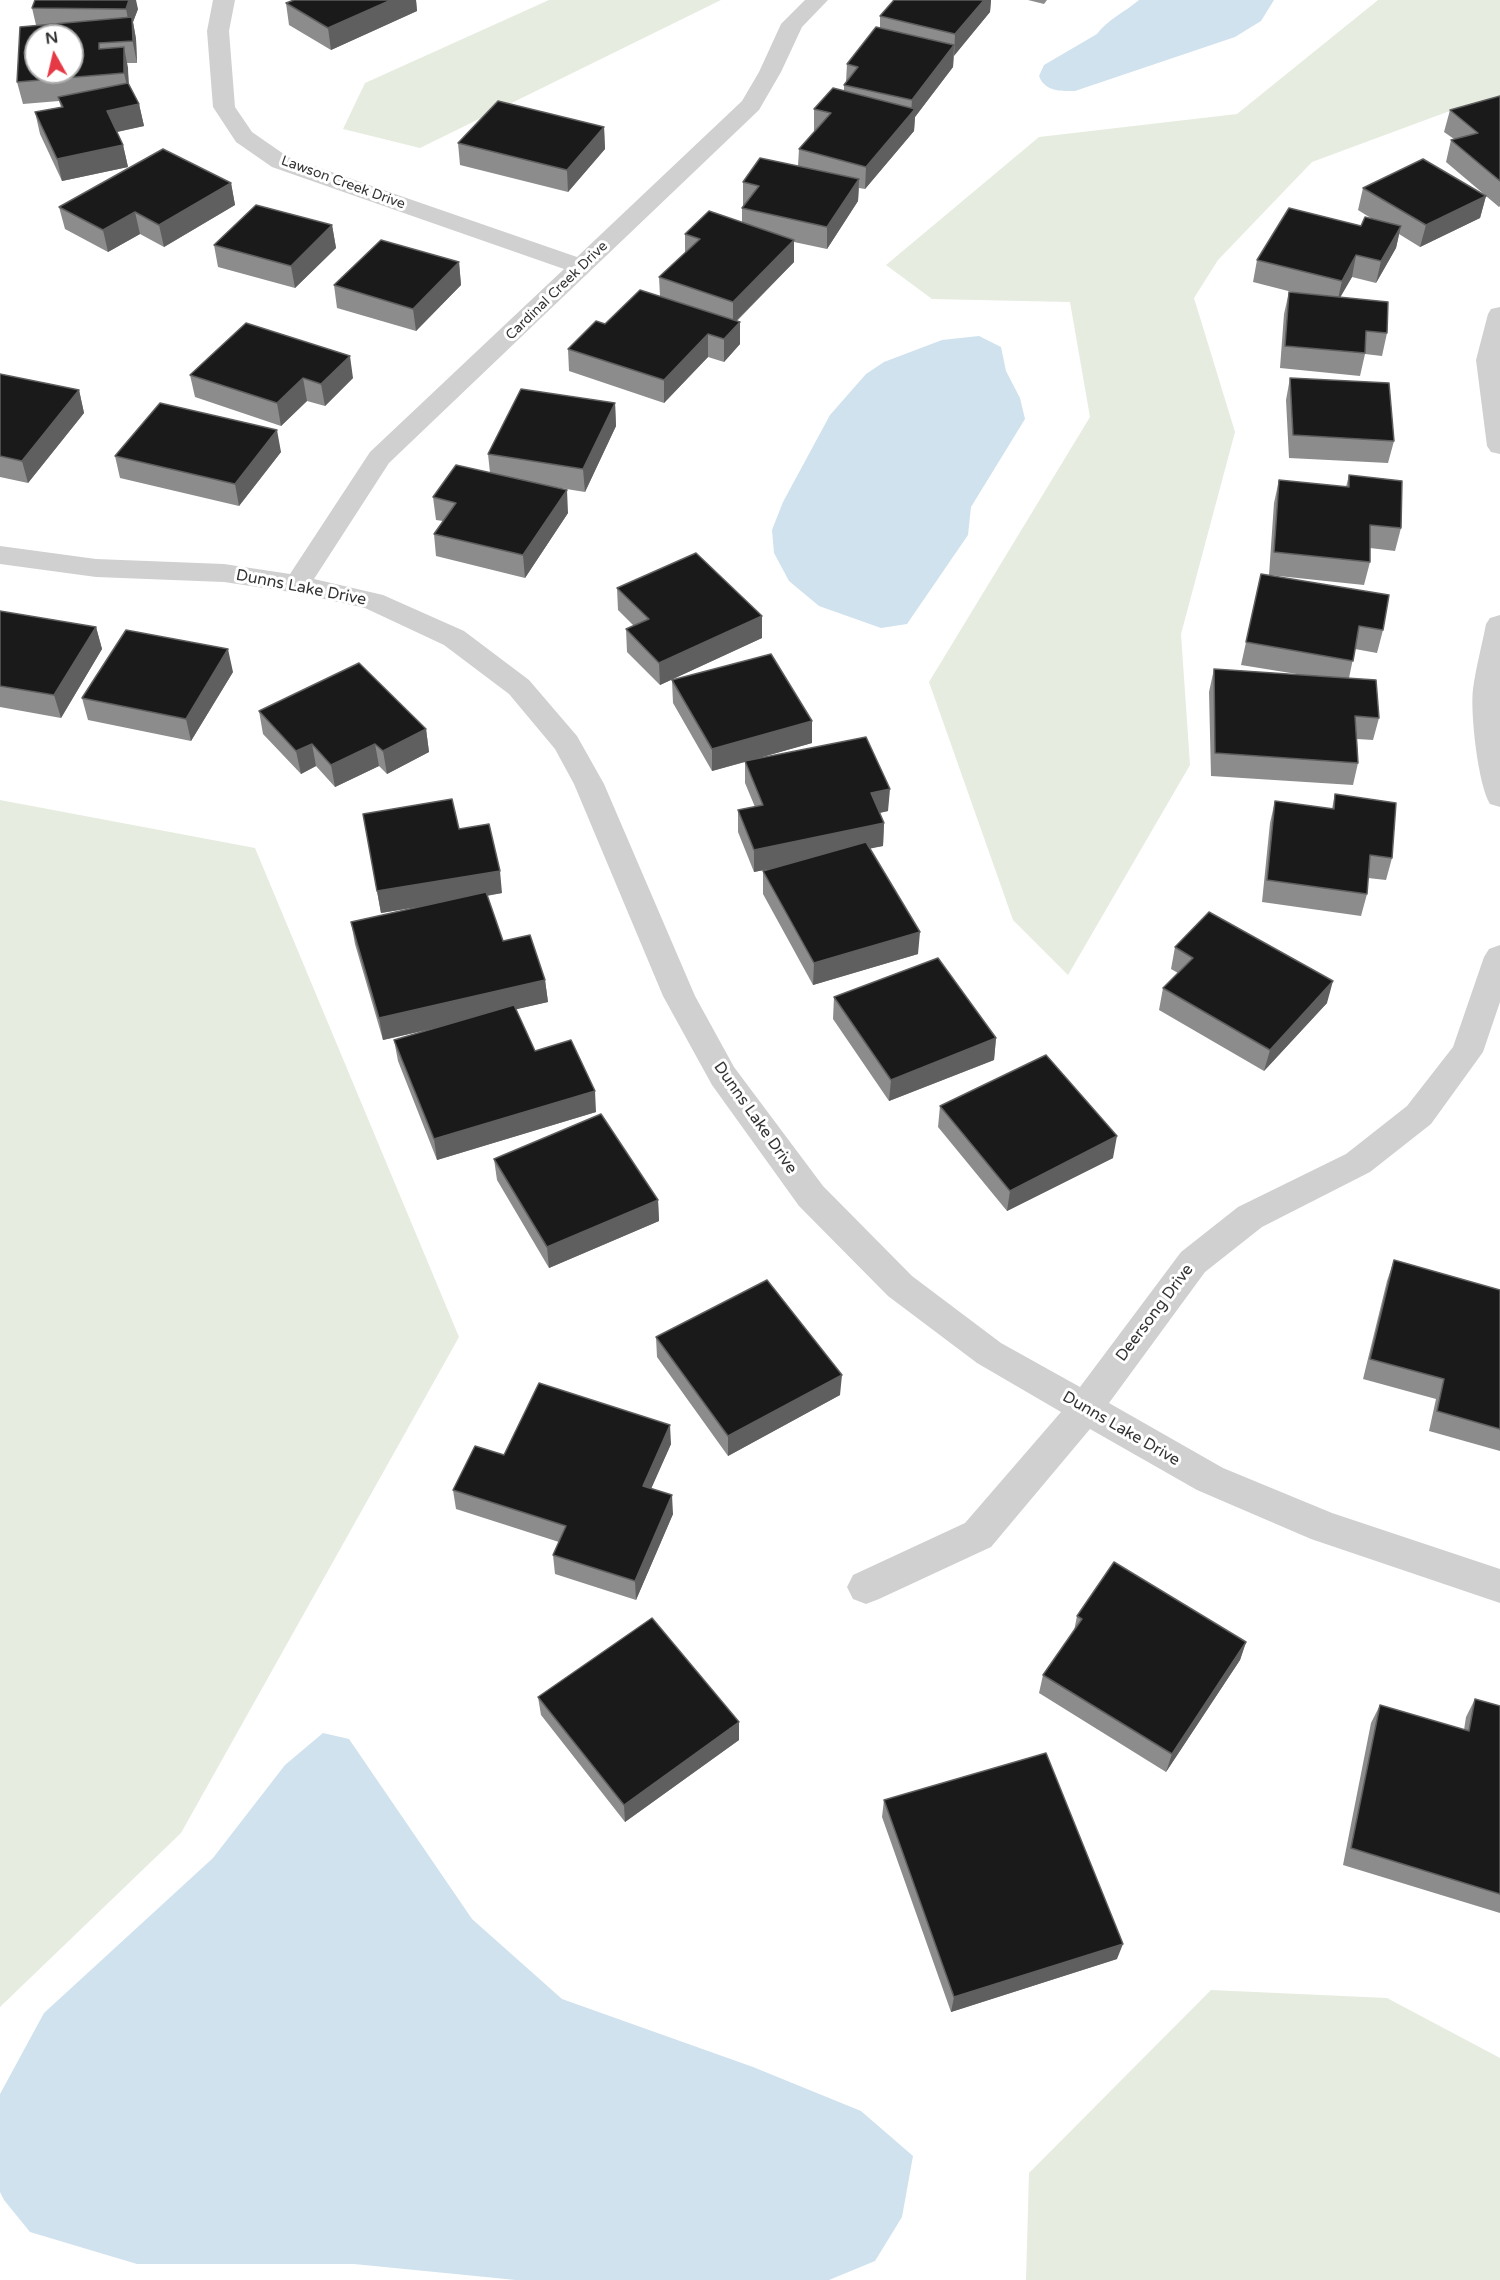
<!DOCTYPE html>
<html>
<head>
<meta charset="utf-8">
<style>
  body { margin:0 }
  #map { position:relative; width:1500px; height:2280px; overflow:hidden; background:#fff; font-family:"Varela Round",sans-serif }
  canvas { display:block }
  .north { position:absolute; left:24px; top:24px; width:60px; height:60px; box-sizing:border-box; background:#fff; border:2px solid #adadad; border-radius:50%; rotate:352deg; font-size:16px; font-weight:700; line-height:24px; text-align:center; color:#333 }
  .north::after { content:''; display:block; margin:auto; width:21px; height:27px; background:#e63946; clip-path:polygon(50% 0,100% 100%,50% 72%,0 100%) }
</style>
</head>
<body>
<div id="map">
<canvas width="1500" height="2280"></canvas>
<div class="north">N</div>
</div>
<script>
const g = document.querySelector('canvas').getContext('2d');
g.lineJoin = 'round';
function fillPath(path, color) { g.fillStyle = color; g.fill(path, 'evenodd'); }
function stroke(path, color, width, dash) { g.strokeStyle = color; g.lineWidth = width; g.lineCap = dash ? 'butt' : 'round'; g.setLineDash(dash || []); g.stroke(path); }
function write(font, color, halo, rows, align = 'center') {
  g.font = font + ' "Varela Round",sans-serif'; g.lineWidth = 6; g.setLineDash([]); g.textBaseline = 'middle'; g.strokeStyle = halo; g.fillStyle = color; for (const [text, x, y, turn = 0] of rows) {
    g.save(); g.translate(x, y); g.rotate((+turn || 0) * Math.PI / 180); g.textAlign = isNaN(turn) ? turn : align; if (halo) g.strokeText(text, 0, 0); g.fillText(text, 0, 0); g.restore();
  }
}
const green = new Path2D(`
  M549,0h172l-301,148 -77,-19 22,-46z
  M1378,0h122v107l-53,5 -135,50 -94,98 -24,38 41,134 -54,202 9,131 -122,210 -55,-55 -84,-238 161,-265 -20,-115 -138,-3 -46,-34 153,-128 198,-23z
  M0,800l255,48 204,489 -278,496 -181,174z
  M1211,1990l176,8 113,60v222h-474l3,-107z`);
const water = new Path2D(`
  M1139,0h135l-13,21 -26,16 -160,54c-14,0 -30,1 -36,-15l5,-11 53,-31c10,-14 28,-22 42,-34z
  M979,336l22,11 5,24 14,27 5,21 -54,88 -3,28 -61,89 -26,4 -62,-22 -30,-25 -15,-28 -2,-23 11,-28 47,-87 36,-41 18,-12 58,-22z
  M323,1733l26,6 123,180 90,80 191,68 108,44 52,45 -11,61 -27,44 -46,19h-313l-162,-16h-217l-107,-32 -26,-32 -4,-8v-98l44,-81 169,-155 72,-93z`);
const street = new Path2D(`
  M213,0h22l-6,31 6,76 17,25 36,25 289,100 165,-156 17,-29 22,-48 24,-24h23l-26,27 -21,45 -22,38 -370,353 -75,116 69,16 81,36 65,49 48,56 27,48 91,212 39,71 89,119 89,90 89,67 79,44 101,-135 57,-45 108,-53 61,-48 46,-59 31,-90 5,-8 11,-4v57l-17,50 -52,72 -61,48 -108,55 -57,45 -96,131 114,65 109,45 168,56v34l-189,-64 -114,-49 -107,-61 -99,118 -112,52 -13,5 -13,-5 -6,-12 6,-12 112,-52 96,-111 -84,-49 -89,-67 -89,-90 -87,-121 -49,-89 -89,-212 -19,-35 -46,-55 -65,-49 -79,-37 -68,-15 -73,-11 -128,-5 -96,-13v-18l96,13 128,5 66,10 80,-122 194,-183 -292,-102 -36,-25 -23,-35 -6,-76z
  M1500,307v147l-9,-2 -4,-6 -11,-86 12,-46 3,-5z
  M1500,615v192l-10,-3c-12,-19 -20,-92 -17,-115 3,-22 9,-44 13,-65l4,-6z`);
const wall = new Path2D(`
  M294,0h122l1,11 -86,39 -42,-25 -3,-22z
  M894,0h97l-1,12 -36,43 -1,12 -38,50 -1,14 -49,58 -6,-1 -1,13 -31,48 -33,-7v20l-57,59 3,1v22l-16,18 -16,-5 -44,46 -95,-32 -1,-22 37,-25 55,-28 -1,-19 26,-24v-19l57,-12v-14l2,-3h-1v-23l55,-16 1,-17 16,-18h-1v-22l30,-18v-6l2,-3 1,-18 33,-36v-12z
  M1028,0h19l-3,4z
  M32,8l106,1 -5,13 3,17 1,24h-10l2,21 10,20 5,22 -27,6 6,13 5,22 -66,14 -22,-47 -5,-22 26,-5 -2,-6 -36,3 -6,-22 19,-57z
  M1500,96v110l-1,1 -13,-11 -6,22 -60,29 -21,-13 -3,14 -20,35 -24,-6 -12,20 47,36 -5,23 -17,-2 -5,22 -80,-8 4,-54 5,-22 7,1 -43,-11 4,-22 104,-34 13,-6 -16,-10 5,-22 122,7 -39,-33 5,-22 3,-1 -10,-7 6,-22z
  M604,127l1,22 -37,43 -108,-27 -2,-22z
  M231,183l4,22 -71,42 -24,-13 -32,18 -43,-23 -6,-22z
  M332,225l4,23 -41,40 -77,-21 -4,-22z
  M459,262l2,23 -45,46 -79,-23 -3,-23z
  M0,374l79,16 5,23 -56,70 -28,-6z
  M190,375l163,3 -28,28 -18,-5 -26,25 -86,-29z
  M1290,378l104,63 -6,22 -99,-5 -3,-58z
  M615,403l1,23 -31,66 -43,-7 26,28 -43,65 -89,-22 -2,-22 9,-13 -7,-1 -3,-23 57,-24 -2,-19z
  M281,452l-42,54 -119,-28 -5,-22z
  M1349,475l52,53 -6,23 -25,-3v14l-6,23 -95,-10 5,-72 5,-23 67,7z
  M1261,574l122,56 -6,23 -22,-4 -6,29 30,40 -6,22 -16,-1 1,24 -5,22 -142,-9 -2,-84 5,-23 89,6 -62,-10z
  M617,588l145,50 -102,47 -33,-33 -1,-23 8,-3 -16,-16z
  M0,611l96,16 6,22 -41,69 -61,-11z
  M233,672l-42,69 -103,-21 -6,-22z
  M672,680l140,41v22l-53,15 129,53 -8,2 4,10 -1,23 -13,2 48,106 -105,31 -50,-91v-23l16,-4 -25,5 -16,-40v-22l17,-3 -10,-24v-21l-33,9 -39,-68z
  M259,711l167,18 3,23 -42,22 -8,-8 -44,21 -19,-21 -15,8 -38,-40z
  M1335,794l57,64 -6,22 -18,-2 -1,16 -6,22 -99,-14 8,-79 5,-22 57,8z
  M363,814l96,15 43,64 -15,3 16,45 42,39 3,22 -32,7 19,42 61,61 -159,48 -39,-99 -4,-21 41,-12 -52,12 -28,-96 -4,-22 77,-17 -47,8z
  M1175,947l152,56 -63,68 -105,-61 4,-22 15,-15 -7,-4z
  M834,997l162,41 -2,22 -105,41 -56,-82z
  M940,1106l173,52 -106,53 -69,-84z
  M494,1159l164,41 1,21 -110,47 -52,-88z
  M1394,1260l106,30v161l-71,-20 7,-32 -73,-20 24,-98z
  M656,1337l184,58 -112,61 -71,-99z
  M671,1444l-20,44 22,26 -37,86 -81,-26 -2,-19 6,-13 -103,-33 -3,-19 51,-35z
  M1077,1616l169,26 -6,18 -74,112 -127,-79 4,-18 31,-44z
  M538,1697l201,43 -114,82 -84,-107z
  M1475,1699l25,7v207l-157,-48 28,-142 9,-18 84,25 2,-13z
  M884,1800l233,159 -166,53 -69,-195z`);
const shadedWall = new Path2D(`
  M129,0h7l2,9 -5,13 3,17 1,24 -11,-54z
  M391,0h25l1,11 -86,39 -3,-22z
  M984,0h7l-1,12 -36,44 1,-22z
  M954,45l-1,22 -38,50 -1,14 -49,58 1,-22 45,-53 1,-14z
  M124,47l4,21 1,27 -5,-22z
  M139,104l5,22 -32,7 -5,-22z
  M604,127l1,22 -37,43 -1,-22z
  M123,145l5,22 -66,14 -5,-22z
  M859,179l-1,22 -31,48v-22z
  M231,183l4,22 -71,42 -5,-22z
  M1486,196l-6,22 -60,29 6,-22z
  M135,212l5,22 -32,18 -5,-22z
  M332,225l4,23 -41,40 -4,-22z
  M1401,226l-5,22 -20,35 5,-22z
  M794,240v22l-61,62v-22z
  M1356,255l-4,22 -15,26 5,-22z
  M459,262l2,23 -45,46 -3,-22z
  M740,322v22l-16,18v-23z
  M708,334v23l-44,46v-23z
  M350,356l3,22 -28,28 -4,-22z
  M303,378l4,23 -26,25 -4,-23z
  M79,390l5,23 -56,70 -6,-22z
  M615,403l1,23 -31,66 -2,-23z
  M277,430l4,22 -42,54 -4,-22z
  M567,490l1,23 -43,65 -2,-23z
  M762,616v22l-102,47 -1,-22z
  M96,627l6,22 -41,69 -7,-23z
  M228,649l5,23 -42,69 -5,-22z
  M812,721v22l-100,28v-22z
  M426,729l3,23 -42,22 -4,-23z
  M312,744l4,22 -15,8 -5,-23z
  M375,744l4,22 -44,21 -4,-22z
  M890,789l-2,22 -19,4 2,-22z
  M884,823l-1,23 -129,26v-22z
  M500,871l2,22 -121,20 -4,-22z
  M920,932l-2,22 -105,31 1,-22z
  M545,980l3,22 -165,38 -4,-22z
  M1333,981l-6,22 -63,68 6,-21z
  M996,1038l-2,22 -105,41 2,-21z
  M595,1091l1,21 -159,48 -3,-21z
  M1117,1136l-4,22 -106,53 3,-20z
  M658,1200l1,21 -110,47 -2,-21z
  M842,1375l-2,20 -112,61v-20z
  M670,1425l1,19 -27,61 -1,-19z
  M672,1495l1,19 -37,86 -1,-19z
  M1246,1642l-6,18 -74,112 6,-18z
  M739,1722v18l-114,82 -1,-17z
  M1123,1944l-6,15 -166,53 3,-15z`);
const building = new Path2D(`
  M35,0h94l-3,9 -94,-1z
  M294,0h97l-63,28 -42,-25z
  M894,0h90l-29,34 -75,-18z
  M132,17l1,24 -34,2v6l25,-2v26l-107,9 3,-55zM36,36h36v36h-36z
  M876,27l78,18 -42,55 -68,-15 14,-18 -11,-3z
  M128,83l11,21 -32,7 16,34 -66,14 -22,-47 28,-5 -5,-10z
  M833,88l82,21 -49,58 -67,-18 32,-36 -17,-4z
  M1500,96v85l-49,-41 27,-7 -28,-23z
  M498,101l106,26 -37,43 -109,-27z
  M163,149l68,34 -72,42 -24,-13 -32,18 -44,-23z
  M760,158l99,21 -32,48 -85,-19 17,-22 -16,-4z
  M1423,159l63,37 -60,29 -63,-37z
  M256,205l76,20 -41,41 -77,-21z
  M1289,208l72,18 4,-9 36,9 -20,35 -25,-6 -14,26 -85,-21z
  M709,211l85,29 -61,62 -74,-25 41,-38 -15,-5z
  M381,240l78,22 -46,47 -79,-24z
  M640,290l100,32 -16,17 -16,-5 -44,46 -96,-31 28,-28 9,3z
  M1289,292l99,10 -1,31 -21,-2 -1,22 -80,-7z
  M246,323l104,33 -29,28 -18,-6 -26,25 -87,-28z
  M0,374l79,16 -57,71 -22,-5z
  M1290,378l99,5 5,58 -101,-6z
  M521,389l94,14 -32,66 -95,-15z
  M160,403l117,27 -42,54 -120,-28z
  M456,465l111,25 -44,65 -89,-21 22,-31 -23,-6z
  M1349,475l53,6 -1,47 -31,-3v37l-96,-10 5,-72 70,7z
  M696,553l66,63 -103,47 -33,-34 23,-10 -32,-31z
  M1261,574l128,21 -6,35 -24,-4 -6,35 -107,-19z
  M0,611l96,16 -42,68 -54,-9z
  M126,630l102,19 -42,70 -104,-21z
  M771,654l41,67 -100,28 -40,-69z
  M359,663l67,66 -43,22 -8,-7 -44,21 -19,-21 -16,7 -37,-40z
  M1214,669l162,11 3,38 -24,-2 3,47 -143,-10z
  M866,737l24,52 -19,4 13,30 -130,27 -16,-40 25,-5 -18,-44z
  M1335,794l61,9 -4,55 -22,-3 -3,39 -100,-14 8,-79 59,8z
  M452,799l7,30 30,-5 11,47 -123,20 -14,-77z
  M866,842l54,90 -106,31 -51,-92z
  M486,892l17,49 27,-6 15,45 -166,38 -28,-96z
  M1209,912l124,69 -63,69 -107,-62 30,-30 -18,-11z
  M938,958l58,80 -105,42 -57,-83z
  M514,1005l21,46 36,-11 24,51 -161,48 -40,-99z
  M1046,1055l71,81 -107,55 -70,-85z
  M601,1114l57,86 -111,47 -53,-88z
  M1394,1260l106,30v139l-63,-18 7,-32 -74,-20z
  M767,1280l75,95 -114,61 -72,-99z
  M539,1383l131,42 -27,61 29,9 -37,86 -82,-26 13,-29 -113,-36 22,-44 29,9z
  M1114,1562l132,80 -74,112 -129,-79 39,-56 -5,-3z
  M652,1618l87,104 -115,83 -86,-108z
  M1475,1699l25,7v188l-149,-46 29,-143 89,26z
  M1046,1753l77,191 -169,53 -70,-197z`);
const farStreetnames = [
  ["Lawson Creek Drive",343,183,20],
  ["Cardinal Creek Drive",557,291,-44]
];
const streetNames = [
  ["Dunns Lake Drive",301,588,11],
  ["Dunns Lake Drive",755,1118,55],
  ["Deersong Drive",1155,1313,-53],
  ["Dunns Lake Drive",1121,1429,30]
];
fillPath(green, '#e6ecdf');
fillPath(water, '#cfe2ee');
fillPath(street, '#d0d0d0');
fillPath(wall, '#8c8c8c');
fillPath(shadedWall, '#5f5f5f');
fillPath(building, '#1a1a1a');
stroke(building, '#5f5f5f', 1.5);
write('14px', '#333', '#fff', farStreetnames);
write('16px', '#333', '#fff', streetNames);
</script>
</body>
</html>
